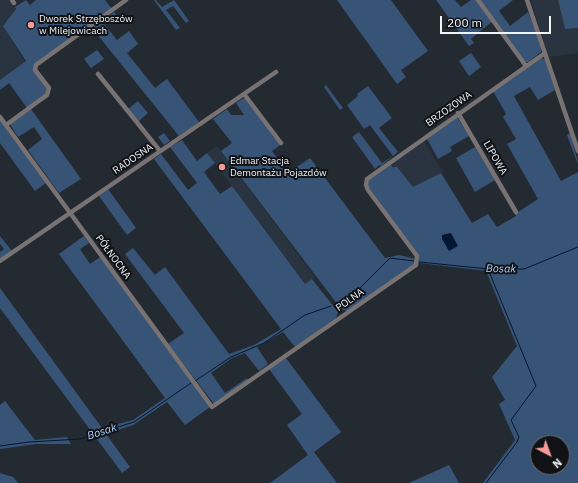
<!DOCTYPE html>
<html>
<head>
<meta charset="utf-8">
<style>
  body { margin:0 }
  #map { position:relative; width:578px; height:483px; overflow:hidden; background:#242a32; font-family:"IBM Plex Sans",sans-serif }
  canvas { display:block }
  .north { position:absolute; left:530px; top:435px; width:40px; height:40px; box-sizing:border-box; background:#101216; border:1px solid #696c71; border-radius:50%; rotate:139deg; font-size:11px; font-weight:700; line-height:16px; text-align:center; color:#eff4f9 }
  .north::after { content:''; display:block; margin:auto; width:14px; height:18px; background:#f59b99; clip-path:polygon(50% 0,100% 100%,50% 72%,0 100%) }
  .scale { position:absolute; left:440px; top:16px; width:111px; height:18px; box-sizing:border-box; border:2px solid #eff4f9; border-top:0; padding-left:5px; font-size:12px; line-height:14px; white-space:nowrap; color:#eff4f9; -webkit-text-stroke:3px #101216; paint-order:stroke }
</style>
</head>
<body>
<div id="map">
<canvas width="578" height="483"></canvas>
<div class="north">N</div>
<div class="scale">200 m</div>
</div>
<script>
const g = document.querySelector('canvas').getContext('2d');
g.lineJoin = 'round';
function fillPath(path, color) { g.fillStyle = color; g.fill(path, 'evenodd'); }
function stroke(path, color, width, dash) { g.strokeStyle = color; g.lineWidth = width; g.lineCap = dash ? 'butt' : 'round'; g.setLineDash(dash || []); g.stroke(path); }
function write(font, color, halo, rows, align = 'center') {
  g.font = font + ' "IBM Plex Sans",sans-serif'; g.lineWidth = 4; g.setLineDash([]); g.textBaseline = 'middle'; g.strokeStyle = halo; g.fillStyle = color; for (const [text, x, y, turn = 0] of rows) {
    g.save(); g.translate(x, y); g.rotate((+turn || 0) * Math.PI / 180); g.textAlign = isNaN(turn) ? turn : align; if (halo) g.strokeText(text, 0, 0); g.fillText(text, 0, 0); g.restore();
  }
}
const built = new Path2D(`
  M0,0h9l7,9 -13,17 22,36 -25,18z
  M531,0h27l7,29 13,-1v25l-29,4z
  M424,141l19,31 -35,20 -18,-28z
  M217,146l98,131 -10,7 -98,-131z`);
const green = new Path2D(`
  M26,0l4,5 6,-5h69l7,9 -78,58 13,22 -2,6 -18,13 -18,-25 -9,7v-10l26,-19 -23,-35 13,-17 -1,-2z
  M154,0h2l6,7 12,-7 15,21 -3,2 -13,-17 -7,4 14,18 -4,2z
  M337,0h54l37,51 -27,19 5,7 -9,7z
  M436,0h19l6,7 10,-7h42l-14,11 11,15 18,-14 14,35 -1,5 -13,10h-3l-31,-42 -23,19 3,4 -5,3z
  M558,0h20v28l-13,1z
  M114,12l5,6 -7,6 -5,-6z
  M102,21l15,19 12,-9 9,13 -11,9 28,35 12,-9 32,43 -20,14 -87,-108z
  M97,50l7,9 -13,9 -7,-9z
  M471,53l10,14 -12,9 -10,-15z
  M540,58l5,1 10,31 -17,10 -8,-13 -16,9 47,85 17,-9v311h-95l32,-43 -16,-36 6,-4 -13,-23 25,-31 -31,-75 -66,-8 -3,-8 -49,-69 1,-7 21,-16 4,7 -1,-3h4l16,20 28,-14 31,50 16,-9 9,13 19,-11 -1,-2 23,-15 -31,-55 9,-5 -13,-22 3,-3 -13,-23zM538,443h24v24h-24z
  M326,85l17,23 -3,2 -16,-23z
  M368,86l24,32 -13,10 19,24 -17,14 -2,-1 -4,4 -23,-32 7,-5 23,31 11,-7 -23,-31 -6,4 -17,-24 11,-9 -1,-2z
  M247,96l36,47 -11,8 16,22 22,-15 75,100 14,-3 17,4 -2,6 -67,46 -6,-2 -120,-158 11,-8 -19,-24 14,-10 4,6h13l-8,-12z
  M138,101l10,12 -10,9 -10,-13z
  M31,109l50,70 -22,14 -31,-43 14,-11 -8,-12 -16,10 -8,-13z
  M457,117l12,19 -19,11 2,4 -14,8 -12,-22z
  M0,120l46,63 -11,8 -35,-48z
  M164,133l6,8 -6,4 -6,-8z
  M570,133l8,29h-1l-10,-27z
  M182,140l15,21 10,-8 8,10 -11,9 16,22 12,-8 73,98 7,-5 26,33 -2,6 -41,29 -12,-15 -26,15 11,17 -9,7 -14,-18 -13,5 -21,15 14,20 22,-15 1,2 -34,24 -46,-60 16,-11 -59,-79 8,-6 22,27 10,-8 64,87 25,-9 27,-16 -127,-170 7,-5 27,36 9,-7 -27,-36z
  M475,147l20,33 -20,12 -19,-34z
  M108,189l28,39 -9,7 -28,-39z
  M0,236l12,15 -12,8v-7l4,-3 -4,-5z
  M84,236l5,7 -9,6 10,15 10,-7 110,150 -25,18 -18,-23 -34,23 -27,9 24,33 -8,6 -122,-165v-20l102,140 31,-8 32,-22 -106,-144z
  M286,358l55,74 -27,20 23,31h-67l38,-28 -21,-30 15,-11 -33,-45z
  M5,401l30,39 32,-3 4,7h-35l-36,5v-44z
  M449,465l10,18h-50z
  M0,473l13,4 5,6h-18z`);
const water = new Path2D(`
  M451,233l7,13 -9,5 -7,-12v-4z`);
const stream = new Path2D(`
  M420,262l68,7h36l54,-22
  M339,303l15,-9 36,-36 24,3
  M195,381l36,-24 33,-14 41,-28 26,-9
  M0,446l29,-4 51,-3 41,-13 13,-4 57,-39
  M486,483l31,-41 2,-5 -8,-17 25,-34 -48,-117`);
const minor = new Path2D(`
  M12,0l2,3
  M478,0l48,66
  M527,0l51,151
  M98,74l62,77
  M244,94l37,49
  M458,113l58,99
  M0,117l212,290 204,-142 1,-9 -49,-66 -2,-5 1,-6 178,-126
  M6,125l41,-30 2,-7 -14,-18 1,-5 90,-65
  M0,261l276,-189`);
const markers = [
  [31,25,4,"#f59b99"],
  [222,167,4,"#f59b99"]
];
const poiNames = [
  ["Dworek Strzęboszów",39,19],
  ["w Milejowicach",39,31],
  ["Edmar Stacja",230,161],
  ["Demontażu Pojazdów",230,173]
];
const streetNames = [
  ["BRZOZOWA",449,109,-35],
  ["LIPOWA",495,158,60],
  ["RADOSNA",133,159,-34],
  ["PÓŁNOCNA",113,257,54],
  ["POLNA",350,300,-35]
];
const waterNames = [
  ["Bosak",501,269,1],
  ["Bosak",102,432,-18]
];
fillPath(built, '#2a3440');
fillPath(green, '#375477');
fillPath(water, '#011734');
stroke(stream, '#011734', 1);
stroke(minor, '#787272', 4.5);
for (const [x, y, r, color] of markers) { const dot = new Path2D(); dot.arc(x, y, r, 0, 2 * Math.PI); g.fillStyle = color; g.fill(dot); stroke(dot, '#101216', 1.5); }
write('10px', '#eff4f9', '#101216', poiNames, 'left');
write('10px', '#eff4f9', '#101216', streetNames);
write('italic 11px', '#aecef6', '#101216', waterNames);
</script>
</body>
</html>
